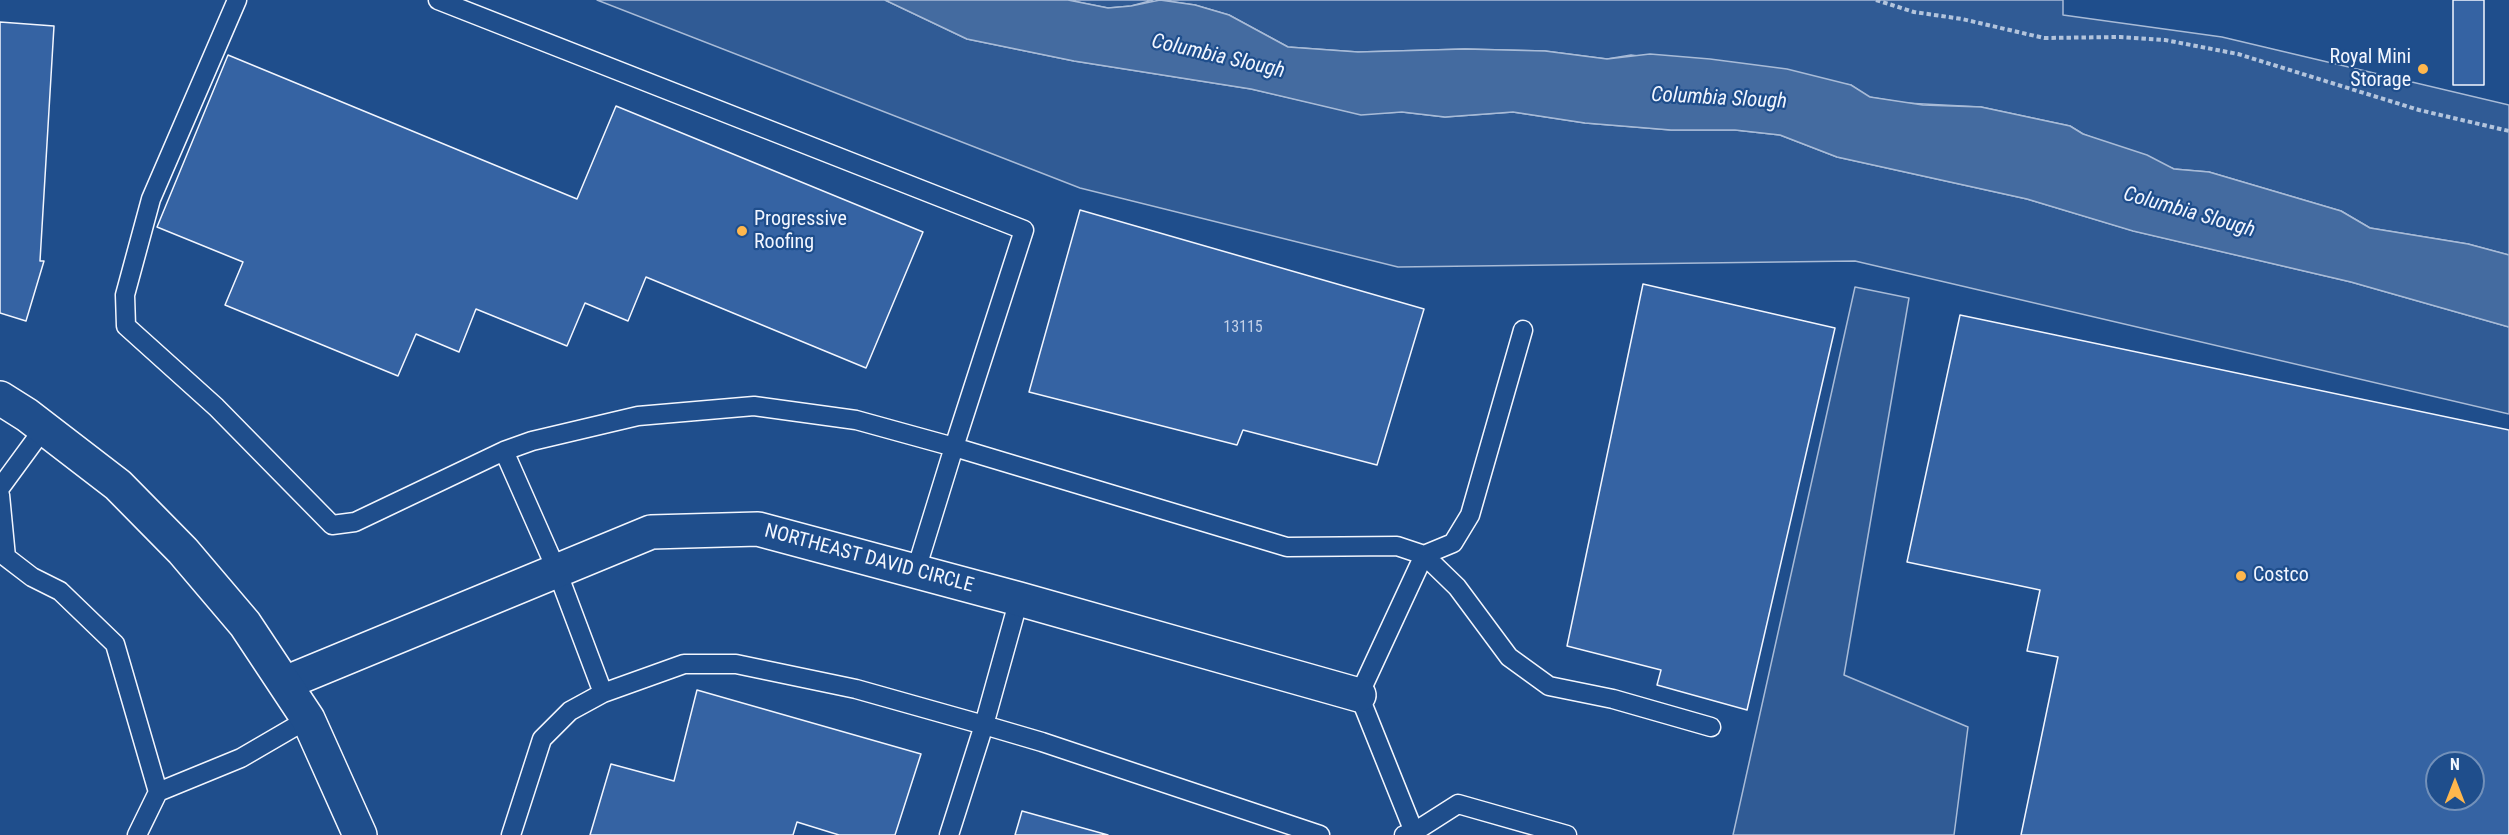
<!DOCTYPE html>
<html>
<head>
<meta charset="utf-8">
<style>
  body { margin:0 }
  #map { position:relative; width:2509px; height:835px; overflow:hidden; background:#1f4e8c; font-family:"Roboto Condensed",sans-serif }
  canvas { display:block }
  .north { position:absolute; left:2425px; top:751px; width:60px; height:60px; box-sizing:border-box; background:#1f4e8c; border:2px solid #7391ba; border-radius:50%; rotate:0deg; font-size:16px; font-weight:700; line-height:24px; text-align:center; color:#f2f6ff }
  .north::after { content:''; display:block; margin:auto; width:21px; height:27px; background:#ffb74d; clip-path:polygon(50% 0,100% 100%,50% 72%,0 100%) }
</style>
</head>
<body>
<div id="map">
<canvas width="2509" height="835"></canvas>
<div class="north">N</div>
</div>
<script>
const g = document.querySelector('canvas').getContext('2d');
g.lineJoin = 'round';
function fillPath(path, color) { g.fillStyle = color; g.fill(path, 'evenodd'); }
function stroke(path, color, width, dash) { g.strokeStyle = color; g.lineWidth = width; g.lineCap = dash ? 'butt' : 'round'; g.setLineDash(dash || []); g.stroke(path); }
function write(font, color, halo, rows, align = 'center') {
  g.font = font + ' "Roboto Condensed",sans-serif'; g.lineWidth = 4.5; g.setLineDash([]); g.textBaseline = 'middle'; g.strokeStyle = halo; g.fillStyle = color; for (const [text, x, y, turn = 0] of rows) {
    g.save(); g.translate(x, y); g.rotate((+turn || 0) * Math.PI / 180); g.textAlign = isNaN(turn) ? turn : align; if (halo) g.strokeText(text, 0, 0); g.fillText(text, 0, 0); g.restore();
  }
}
const built = new Path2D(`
  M597,0h288l82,39 107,22 177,28 110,25 41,-2 43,5 68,-5 72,11 86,7h64l45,5 57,22 190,42 107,32 217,51 158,45v87l-654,-153 -457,6 -318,-79z
  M1068,0h85l-22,6 -23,2z
  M1160,0h903v15l159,22 287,68v150l-41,-11 -98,-16 -29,-17 -132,-39 -35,-3 -91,-35 -13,-8 -89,-19 -76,-4 -36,-6 -18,-12 -220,-30 -24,4 -62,-8 -80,-2 -107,3 -70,-5 -59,-32 -34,-10z
  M1855,287l54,11 -65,377 124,52 -14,108h-221z`);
const water = new Path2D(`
  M885,0h183l40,8 23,-2 29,-6 35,5 34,10 59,32 70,5 107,-3 80,2 62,8 43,-5 60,5 77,10 64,16 19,12 53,8 58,2 89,19 13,8 64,21 27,14 35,3 132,39 29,17 98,16 41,11v72l-158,-45 -218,-51 -106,-32 -190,-42 -57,-22 -45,-5h-64l-86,-7 -72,-11 -68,5 -43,-5 -41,3 -110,-26 -177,-28 -107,-22z`);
const building = new Path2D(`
  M2453,0h31v85h-31z
  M0,22l54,4 -14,235h4l-18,60 -26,-8z
  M228,55l349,144 39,-93 307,126 -57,136 -220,-91 -18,44 -43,-18 -18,43 -91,-37 -17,43 -43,-18 -18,42 -173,-71 18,-43 -86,-35z
  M1080,210l344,99 -47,156 -134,-35 -6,15 -208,-53z
  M1643,284l192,44 -88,382 -90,-25 4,-15 -94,-24z
  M1960,315l549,115v405h-488l37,-178 -31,-6 13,-61 -133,-28zM2437,763h36v36h-36z
  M697,690l224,64 -26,81h-56l-42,-13 -4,13h-203l21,-71 63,17z
  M1022,811l86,24h-93z`);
const path = new Path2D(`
  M1876,0l38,12 48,7 82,19 76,-1 45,3 73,14 181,56 90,21`);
const service = new Path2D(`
  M237,0l-86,199 -26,96 1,31 90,81 116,118 23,-3 149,-71
  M438,0l586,230 -70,217 333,100 110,-1 27,9 -65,140 55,137
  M1523,330l-53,185 -17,28 -29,12 33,32 52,70 40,29 64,13 98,28
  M0,488l44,-60
  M0,495l6,62 26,20 28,14 55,53 43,148
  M603,693l81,-29h52l120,25 128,36 58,17 278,93
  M137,835l21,-43 83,-34 67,-39
  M511,835l31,-96 28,-28 33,-18 -46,-122 -53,-120 28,-10 106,-25 116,-10 102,14 98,27 -38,123
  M949,835l35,-110 35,-126
  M1404,835l10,-3 44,-28 109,31`);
const minor = new Path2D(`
  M285,683l366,-151 107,-3 261,70 340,96`);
const tertiary = new Path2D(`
  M0,398l27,17 91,70 65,66 62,73 63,95 52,116`);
const markers = [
  [2423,69,6,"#ffb74d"],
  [742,231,6,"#ffb74d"],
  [2241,576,6,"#ffb74d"]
];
const numberNames = [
  ["13115",1243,328]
];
const poiNames = [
  ["Royal Mini",2411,58,"right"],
  ["Storage",2411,81,"right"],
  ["Progressive",754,220],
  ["Roofing",754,243],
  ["Costco",2253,576]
];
const streetNames = [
  ["NORTHEAST DAVID CIRCLE",869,559,15]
];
const waterNames = [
  ["Columbia Slough",1218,57,13],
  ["Columbia Slough",1719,99,3],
  ["Columbia Slough",2189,213,16]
];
fillPath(built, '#305b95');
stroke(built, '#a8bbd7', 1.5);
fillPath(water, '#446ba0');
stroke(water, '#a8bbd7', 1.5);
fillPath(building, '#3563a3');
stroke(building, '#f2f6ff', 1.5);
stroke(service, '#f2f6ff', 21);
stroke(minor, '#f2f6ff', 36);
stroke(tertiary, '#f2f6ff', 36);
stroke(path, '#b3c4dc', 4, [4.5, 3]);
stroke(service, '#1f4e8c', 18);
stroke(minor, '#1f4e8c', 33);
stroke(tertiary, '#1f4e8c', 33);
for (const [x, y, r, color] of markers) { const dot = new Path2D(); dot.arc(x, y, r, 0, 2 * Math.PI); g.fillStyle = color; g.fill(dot); stroke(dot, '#1f4e8c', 2); }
write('16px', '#c3d1e8', null, numberNames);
write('20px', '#f2f6ff', '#1f4e8c', poiNames, 'left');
write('20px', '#f2f6ff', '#1f4e8c', streetNames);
write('italic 21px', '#f2f6ff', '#1f4e8c', waterNames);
</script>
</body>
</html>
